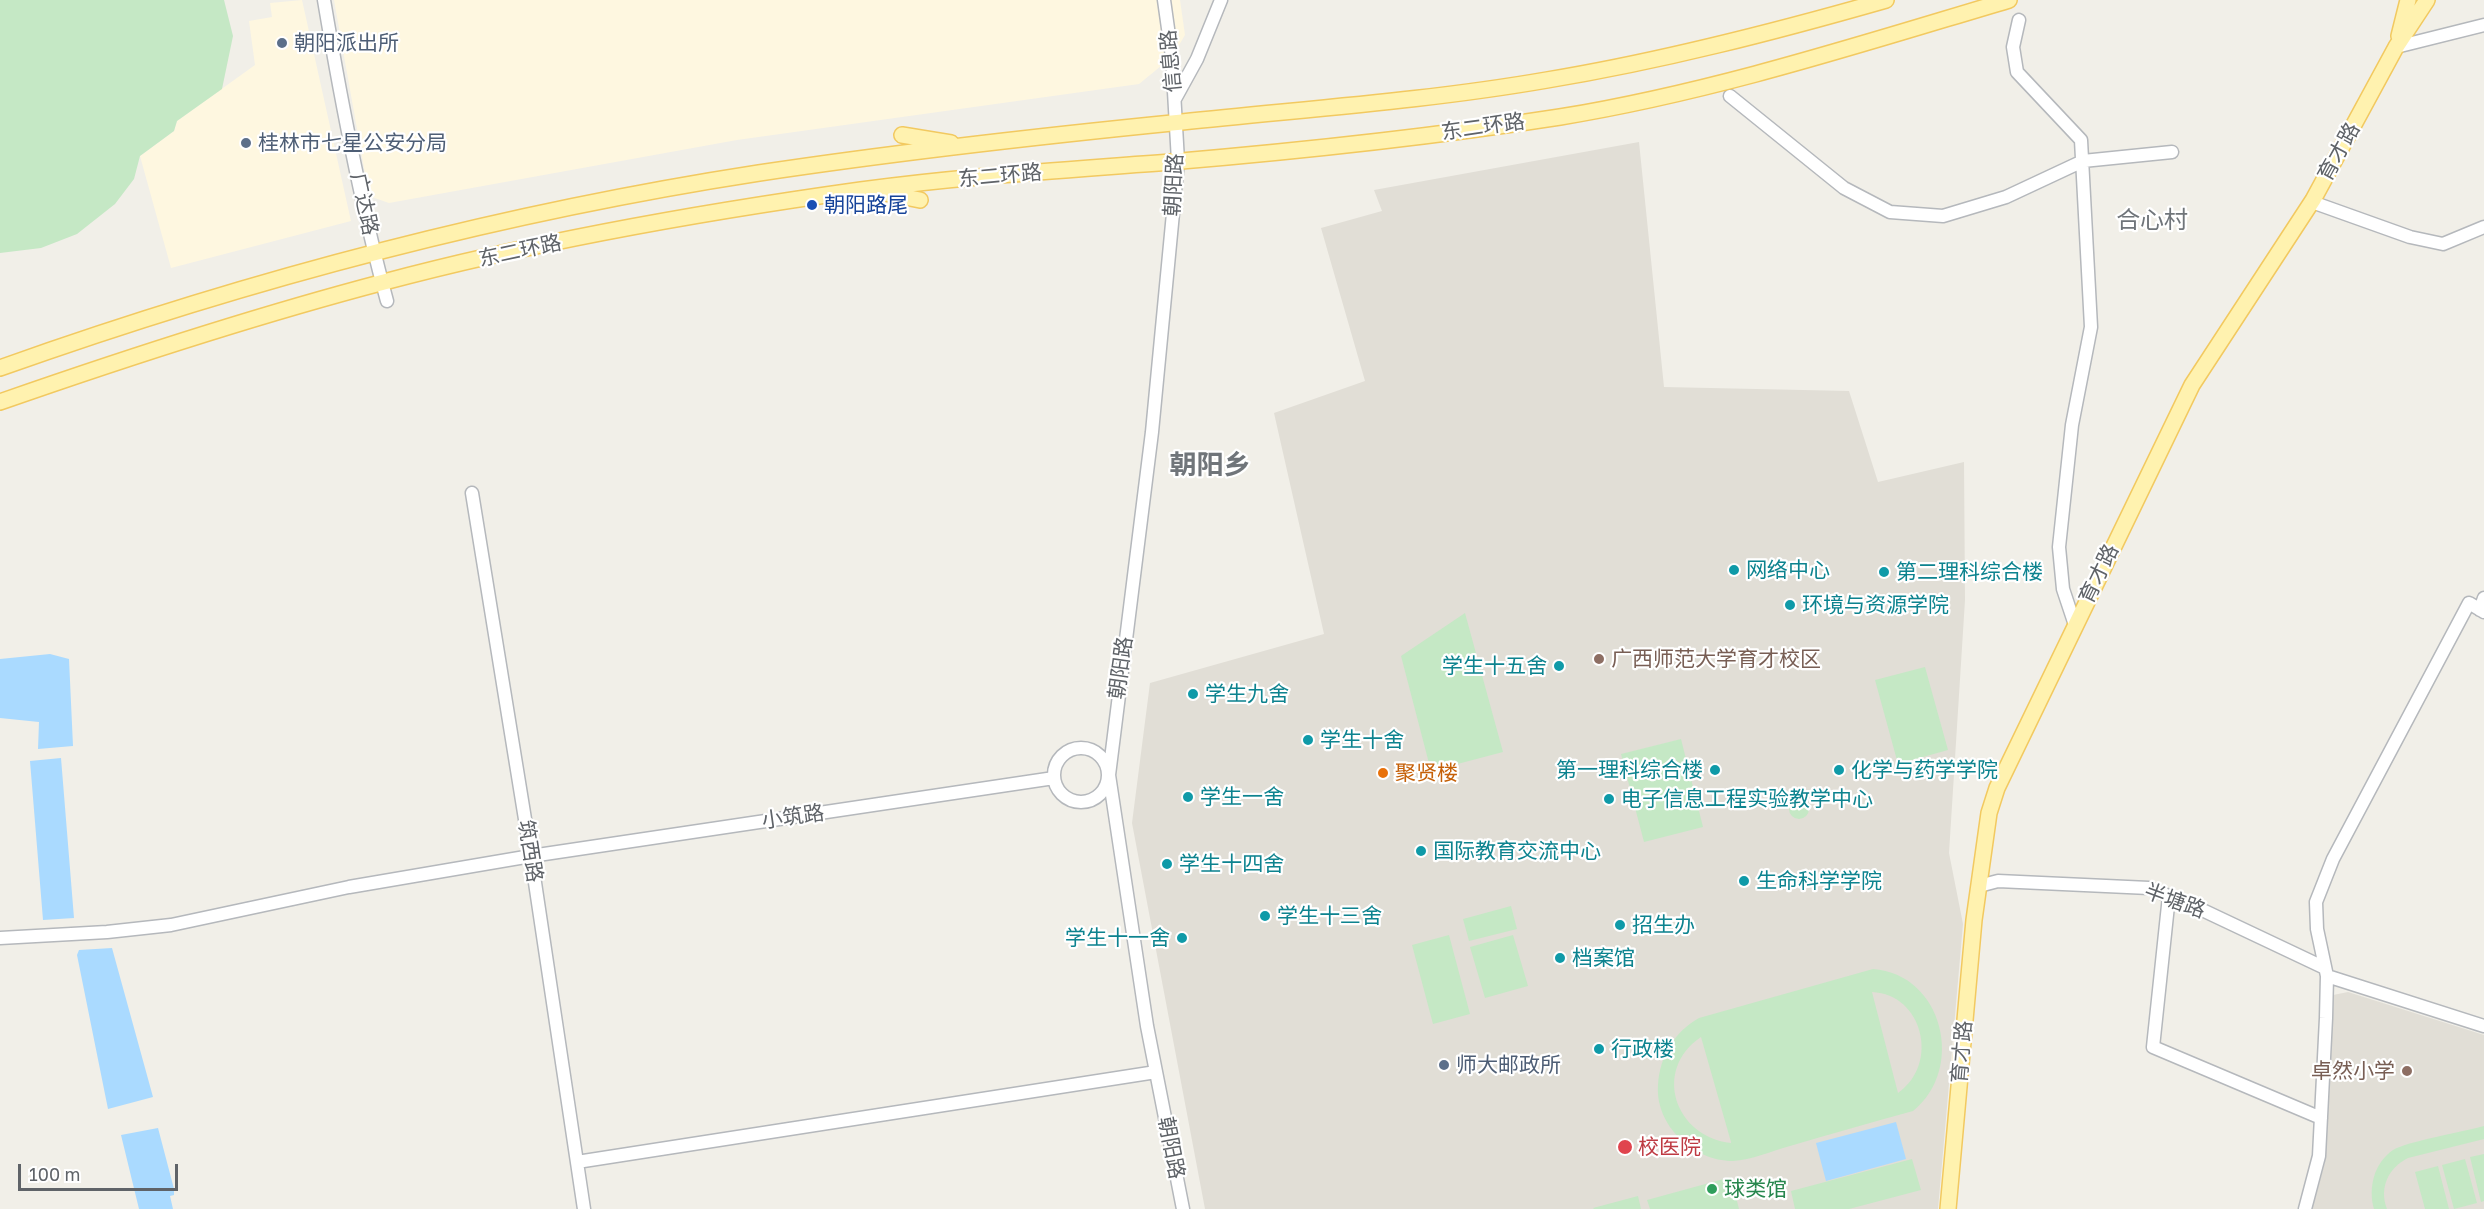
<!DOCTYPE html>
<html>
<head>
<meta charset="utf-8">
<style>
  body { margin:0 }
  #map { position:relative; width:2484px; height:1209px; overflow:hidden; background:#f1efe8; font-family:"Golos Text",sans-serif }
  canvas { display:block }
  .scale { position:absolute; left:18px; top:1164px; width:160px; height:27px; box-sizing:border-box; border:3px solid #5f6368; border-top:0; padding-left:8px; font-size:18px; line-height:21px; white-space:nowrap; color:#5f6368; -webkit-text-stroke:4px #fff; paint-order:stroke }
</style>
</head>
<body>
<div id="map">
<canvas width="2484" height="1209"></canvas>
<div class="scale">100 m</div>
</div>
<script>
const g = document.querySelector('canvas').getContext('2d');
g.lineJoin = 'round';
function fillPath(path, color) { g.fillStyle = color; g.fill(path, 'evenodd'); }
function stroke(path, color, width, dash) { g.strokeStyle = color; g.lineWidth = width; g.lineCap = dash ? 'butt' : 'round'; g.setLineDash(dash || []); g.stroke(path); }
function write(font, color, halo, rows, align = 'center') {
  g.font = font + ' "Golos Text","Noto Sans SC",sans-serif'; g.lineWidth = 4.5; g.setLineDash([]); g.textBaseline = 'middle'; g.strokeStyle = halo; g.fillStyle = color; for (const [text, x, y, turn = 0] of rows) {
    g.save(); g.translate(x, y); g.rotate((+turn || 0) * Math.PI / 180); g.textAlign = isNaN(turn) ? turn : align; if (halo) g.strokeText(text, 0, 0); g.fillText(text, 0, 0); g.restore();
  }
}
const commercial = new Path2D(`
  M302,0l49,221 -180,47 -31,-112 34,-25 3,-10 78,-56 -6,-44 23,-4 -2,-14z
  M334,0h846l5,35 -13,22 -33,27 -402,56 -348,63 -20,-7z`);
const education = new Path2D(`
  M1639,142l25,245 185,4 29,91 86,-20 1,138 -16,253 14,71 -25,285h-733l-73,-386 18,-140 174,-49 -50,-221 91,-32 -44,-153 61,-17 -8,-21z
  M2348,992l136,43v174h-172l13,-47 7,-162 1,-5z`);
const green = new Path2D(`
  M0,0h224l9,36 -11,53 -45,32 -3,10 -34,25 -6,23 -19,25 -38,30 -36,14 -41,5z
  M1465,613l38,139 -72,19 -30,-115z
  M1925,667l23,83 -50,14 -23,-84z
  M1681,739l22,88 -59,15 -23,-88z
  M1789 809a10 10 0 1 1 20 0a10 10 0 1 1-20 0Z
  M1511,906l6,23 -48,12 -6,-22z
  M1449,935l21,79 -37,10 -21,-79z
  M1513,935l15,51 -43,12 -15,-51z
  M1873,969c70,5 93,100 40,142 -41,11 -82,23 -123,35 -18,5 -39,14 -57,15 -40,0 -78,-36 -75,-76 2,-29 16,-53 41,-67zM1872,992c51,2 68,72 26,101zM1701,1037l30,105v1c-56,-6 -79,-73 -30,-106z
  M2484,1126v13l-76,19c-20,10 -29,30 -21,51h-13c-6,-21 0,-46 19,-59 12,-8 73,-19 91,-24z
  M2484,1154v47l-3,1 -11,-45z
  M1912,1159l9,31 -72,19h-54l-4,-18z
  M2465,1159l12,44 -23,6 -12,-44z
  M2438,1166l11,43h-24l-10,-37z
  M1731,1177l8,32h-89l-3,-9z
  M1638,1196l3,13h-47l-1,-1z`);
const water = new Path2D(`
  M50,654l19,5 4,87 -35,3 1,-27 -39,-4v-59z
  M61,758l13,160 -31,2 -13,-159z
  M112,948l41,149 -45,12 -31,-154 2,-5z
  M1896,1122l10,37 -80,22 -10,-38z
  M158,1128l16,61v6l-4,1 3,13h-34l-18,-74z`);
const minor = new Path2D(`
  M324,0c17,101 36,202 63,301
  M1164,0l8,57 6,104 -26,271 -43,343 38,251 36,183
  M2019,20l-6,27 4,25 64,68 10,187 -19,98 -13,122 4,42 12,36
  M2396,47l88,-22
  M1730,96l114,92 46,24 53,4 63,-19 77,-36 89,-9
  M1175,99l22,-40 24,-59
  M2312,202l98,35 33,7 41,-17
  M472,493l59,363 53,353
  M2480,610l4,-12
  M1054 775a27 27 0 1 1 54 0a27 27 0 1 1-54 0Z
  M1979,886l19,-5 151,7 47,19 129,61
  M2169,896l-16,151 168,71
  M0,938l107,-6 64,-7 178,-38 182,-31 523,-78
  M2327,976l157,50
  M577,1162l579,-90
  M2305,1209l14,-53 7,-138 1,-42 -10,-47 -1,-27 17,-43 136,-256 15,9`);
const major = new Path2D(`
  M2399,36l9,-36
  M902,135l49,8
  M880,192l40,8
  M0,368c247,-88 500,-155 759,-195 140,-21 282,-37 423,-51 122,-13 244,-21 365,-42 115,-19 227,-48 339,-80
  M0,402c126,-44 255,-86 384,-120 154,-41 319,-70 477,-92 102,-14 206,-20 309,-28 130,-11 261,-25 390,-45 153,-25 301,-73 449,-117
  M1948,1209l26,-289 15,-107 8,-25 195,-403 121,-185 83,-153 31,-47`);
const markers = [
  [282,43,6,"#5c6f8a"],
  [246,143,6,"#5c6f8a"],
  [812,205,6,"#1a4fb4"],
  [1734,570,6,"#0f9aa8"],
  [1884,572,6,"#0f9aa8"],
  [1790,605,6,"#0f9aa8"],
  [1599,659,6,"#8d6e63"],
  [1559,666,6,"#0f9aa8"],
  [1193,694,6,"#0f9aa8"],
  [1308,740,6,"#0f9aa8"],
  [1715,770,6,"#0f9aa8"],
  [1839,770,6,"#0f9aa8"],
  [1383,773,6,"#e8710a"],
  [1188,797,6,"#0f9aa8"],
  [1609,799,6,"#0f9aa8"],
  [1421,851,6,"#0f9aa8"],
  [1167,864,6,"#0f9aa8"],
  [1744,881,6,"#0f9aa8"],
  [1265,916,6,"#0f9aa8"],
  [1620,925,6,"#0f9aa8"],
  [1182,938,6,"#0f9aa8"],
  [1560,958,6,"#0f9aa8"],
  [1599,1049,6,"#0f9aa8"],
  [1444,1065,6,"#5c6f8a"],
  [2407,1071,6,"#8d6e63"],
  [1625,1147,8,"#e0444e"],
  [1712,1189,6,"#2e9e5b"]
];
const serviceNames = [
  ["朝阳派出所",294,43],
  ["桂林市七星公安分局",258,143],
  ["师大邮政所",1456,1065]
];
const streetNames = [
  ["信息路",1171,61,-95],
  ["东二环路",1483,127,-8],
  ["育才路",2339,152,-61],
  ["东二环路",1000,176,-5],
  ["朝阳路",1174,185,-87],
  ["广达路",364,204,78],
  ["东二环路",520,251,-12],
  ["育才路",2099,574,-64],
  ["朝阳路",1121,668,-82],
  ["小筑路",793,817,-8],
  ["筑西路",530,851,81],
  ["半塘路",2175,901,20],
  ["育才路",1962,1052,-85],
  ["朝阳路",1171,1148,79]
];
const transitNames = [
  ["朝阳路尾",824,205]
];
const cultureNames = [
  ["网络中心",1746,570],
  ["第二理科综合楼",1896,572],
  ["环境与资源学院",1802,605],
  ["学生十五舍",1547,666,"right"],
  ["学生九舍",1205,694],
  ["学生十舍",1320,740],
  ["第一理科综合楼",1703,770,"right"],
  ["化学与药学学院",1851,770],
  ["学生一舍",1200,797],
  ["电子信息工程实验教学中心",1621,799],
  ["国际教育交流中心",1433,851],
  ["学生十四舍",1179,864],
  ["生命科学学院",1756,881],
  ["学生十三舍",1277,916],
  ["招生办",1632,925],
  ["学生十一舍",1170,938,"right"],
  ["档案馆",1572,958],
  ["行政楼",1611,1049]
];
const educationNames = [
  ["广西师范大学育才校区",1611,659],
  ["卓然小学",2395,1071,"right"]
];
const foodNames = [
  ["聚贤楼",1395,773]
];
const healthNames = [
  ["校医院",1638,1147]
];
const leisureNames = [
  ["球类馆",1724,1189]
];
const quarterNames = [
  ["合心村",2152,220]
];
const districtNames = [
  ["朝阳乡",1210,465]
];
fillPath(commercial, '#fef7e0');
fillPath(education, '#e1ded6');
fillPath(green, '#c5e8c5');
fillPath(water, '#aadaff');
stroke(minor, '#b5b8bc', 15);
stroke(major, '#f2c960', 18);
stroke(minor, '#fff', 12);
stroke(major, '#fff2af', 15);
for (const [x, y, r, color] of markers) { const dot = new Path2D(); dot.arc(x, y, r, 0, 2 * Math.PI); g.fillStyle = color; g.fill(dot); stroke(dot, '#fff', 2); }
write('21px', '#4e5e75', '#fff', serviceNames, 'left');
write('21px', '#5f6368', '#fff', streetNames);
write('21px', '#164399', '#fff', transitNames, 'left');
write('21px', '#0d838f', '#fff', cultureNames, 'left');
write('21px', '#785e54', '#fff', educationNames, 'left');
write('21px', '#c56008', '#fff', foodNames, 'left');
write('21px', '#be3a42', '#fff', healthNames, 'left');
write('21px', '#27864d', '#fff', leisureNames, 'left');
write('24px', '#70757a', '#fff', quarterNames);
write('bold 27px', '#70757a', '#fff', districtNames);
</script>
</body>
</html>
